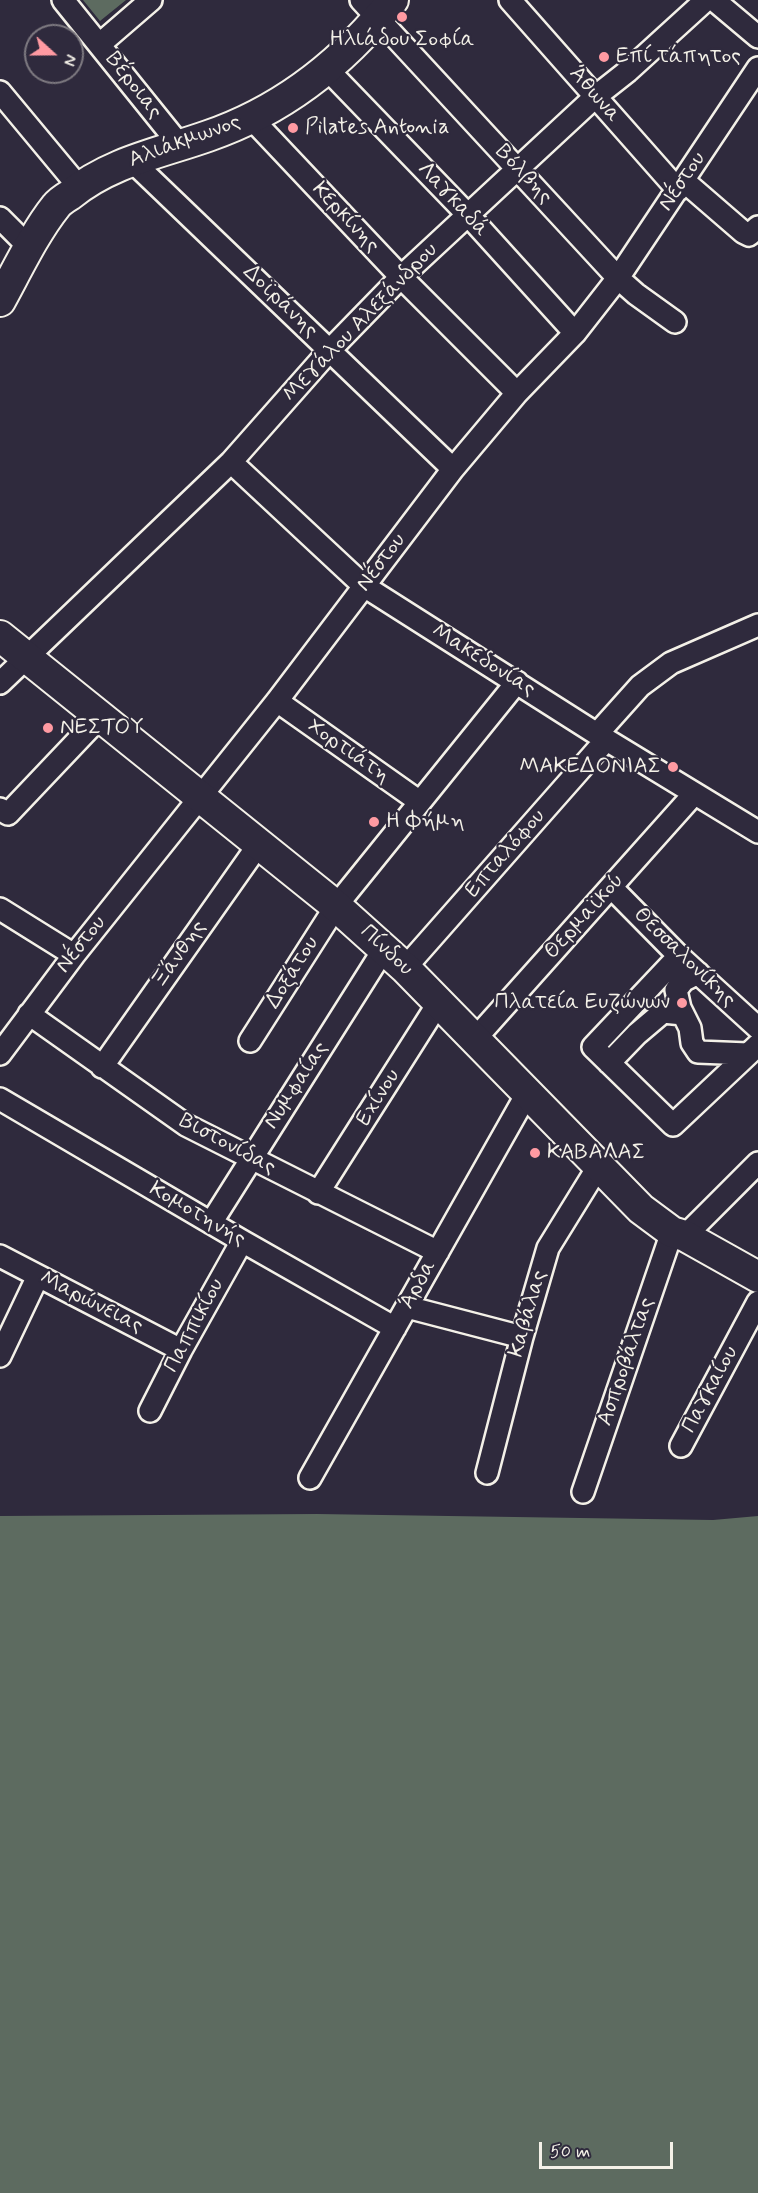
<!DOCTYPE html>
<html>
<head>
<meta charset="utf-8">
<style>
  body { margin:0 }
  #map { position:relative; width:758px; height:2193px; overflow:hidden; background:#2f2a3d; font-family:Mynerve,sans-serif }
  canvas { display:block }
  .north { position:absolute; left:24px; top:24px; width:60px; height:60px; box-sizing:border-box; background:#2f2a3d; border:2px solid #7e7a81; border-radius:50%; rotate:111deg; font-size:16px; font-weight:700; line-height:24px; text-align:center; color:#f4f1e8 }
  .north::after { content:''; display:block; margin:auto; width:21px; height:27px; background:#ff9aa2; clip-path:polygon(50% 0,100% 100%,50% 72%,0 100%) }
  .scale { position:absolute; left:539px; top:2142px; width:134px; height:27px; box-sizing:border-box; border:3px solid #f4f1e8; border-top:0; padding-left:8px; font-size:18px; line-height:21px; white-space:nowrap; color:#f4f1e8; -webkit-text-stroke:4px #2f2a3d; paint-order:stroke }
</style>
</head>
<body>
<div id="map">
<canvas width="758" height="2193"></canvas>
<div class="north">N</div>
<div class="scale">50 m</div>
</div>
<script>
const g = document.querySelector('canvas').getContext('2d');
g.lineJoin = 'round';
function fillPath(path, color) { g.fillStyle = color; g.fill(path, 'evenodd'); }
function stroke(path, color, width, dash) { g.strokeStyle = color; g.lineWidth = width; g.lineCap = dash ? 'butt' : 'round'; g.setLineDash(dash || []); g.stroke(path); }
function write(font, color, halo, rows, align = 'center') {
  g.font = font + ' Mynerve,sans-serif'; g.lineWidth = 4.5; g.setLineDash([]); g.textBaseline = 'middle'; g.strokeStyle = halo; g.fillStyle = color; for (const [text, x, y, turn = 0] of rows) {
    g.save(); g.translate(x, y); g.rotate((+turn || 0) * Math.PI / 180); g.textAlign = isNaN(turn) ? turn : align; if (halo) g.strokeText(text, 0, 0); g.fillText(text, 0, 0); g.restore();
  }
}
const green = new Path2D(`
  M83,0h43l-26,21z
  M317,1514l396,6 45,-4v677h-758v-677z`);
const street = new Path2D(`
  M63,0l116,144
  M361,0l257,278 18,16 39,28
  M510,0l168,190
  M714,0l44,37
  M100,44l51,-44
  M327,69l141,146 107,118
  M0,92l79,95
  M251,118l150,159 116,116
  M132,161l321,308
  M684,181l59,51 6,3 9,-8
  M0,218l30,30
  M231,462l133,124 233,148 161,98
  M0,683l231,-221 99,-112 71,-73 194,-180 33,-26 78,-71
  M277,701l143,101
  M597,734l43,-48 31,-23 87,-38
  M0,809l8,5 92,-97
  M611,887l68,69 79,72
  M0,909l74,46
  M679,956l-86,91 80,78 85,-80
  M405,968l201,-228
  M698,973l-14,7 -8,10 4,18 10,20 2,15 6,9 50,2
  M29,1014l157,111 252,127
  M475,1039l219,-245
  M250,1041l86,-135 181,-224
  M0,1054l74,-99 203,-254 176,-232 64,-76 58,-60 43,-55 140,-210
  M609,1063l28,-29 26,-22 20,2
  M102,1067l157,-223
  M0,1099l242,142 153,87
  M318,1193l121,-191
  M211,1223l173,-274
  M685,1236l73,-73
  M0,1256l181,94
  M407,1307l115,30
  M0,1356l38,-80
  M150,1411l31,-61 61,-109
  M681,1446l77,-144
  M487,1473l35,-136 26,-89 50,-81
  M310,1478l218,-386
  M583,1492l89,-260`);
const secondary = new Path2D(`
  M0,301c16,-29 35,-69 56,-95 3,-4 9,-8 14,-11 40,-33 90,-42 138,-59 76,-26 135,-73 185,-136
  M0,636l336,270 69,62 236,241 31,23 13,4 73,41`);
const markers = [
  [402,17,6,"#ff9aa2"],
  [604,57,6,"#ff9aa2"],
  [293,128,6,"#ff9aa2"],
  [48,728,6,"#ff9aa2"],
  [673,767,6,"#ff9aa2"],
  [374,822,6,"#ff9aa2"],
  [682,1003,6,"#ff9aa2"],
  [535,1153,6,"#ff9aa2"]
];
const poiNames = [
  ["Ηλιάδου Σοφία",402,40,"center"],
  ["Επί τάπητος",616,57],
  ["Pilates Antonia",305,128],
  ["ΝΕΣΤΟΥ",60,728],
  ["ΜΑΚΕΔΟΝΙΑΣ",661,767,"right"],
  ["Η Φήμη",386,822],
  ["Πλατεία Ευζώνων",670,1003,"right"],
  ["ΚΑΒΑΛΑΣ",547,1153]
];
const streetNames = [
  ["Βέροιας",133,86,52],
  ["Άθωνα",594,95,49],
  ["Αλιάκμωνος",185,142,-20],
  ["Βόλβης",523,175,47],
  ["Νέστου",683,182,-56],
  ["Λαγκαδά",452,200,47],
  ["Κερκίνης",345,218,47],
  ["Δοϊράνης",280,302,44],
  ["Μεγάλου Αλεξάνδρου",361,323,-46],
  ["Νέστου",382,563,-53],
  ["Μακεδονίας",483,661,32],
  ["Χορτιάτη",348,752,35],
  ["Επταλόφου",506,854,-49],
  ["Θερμαϊκού",585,917,-48],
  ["Νέστου",82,945,-52],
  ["Πίνδου",386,951,43],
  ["Ξάνθης",180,955,-55],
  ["Θεσσαλονίκης",684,958,44],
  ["Δοξάτου",293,973,-58],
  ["Νυμφαίας",297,1086,-57],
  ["Εχίνου",379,1098,-58],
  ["Βιστονίδας",227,1145,28],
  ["Κομοτηνής",197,1215,30],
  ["Άρδα",419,1285,-61],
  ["Μαρώνειας",91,1303,27],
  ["Καβάλας",529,1314,-74],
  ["Παππικίου",195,1326,-62],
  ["Ασπροβάλτας",627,1362,-71],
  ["Παγκαίου",711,1390,-62]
];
fillPath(green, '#5d6b60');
stroke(street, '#f4f1e8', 26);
stroke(secondary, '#f4f1e8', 34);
stroke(street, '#2f2a3d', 21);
stroke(secondary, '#2f2a3d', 30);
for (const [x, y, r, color] of markers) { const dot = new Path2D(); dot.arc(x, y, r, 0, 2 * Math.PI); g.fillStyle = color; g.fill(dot); stroke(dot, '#2f2a3d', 2); }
write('22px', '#f4f1e8', '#2f2a3d', poiNames, 'left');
write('22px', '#f4f1e8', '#2f2a3d', streetNames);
</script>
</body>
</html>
